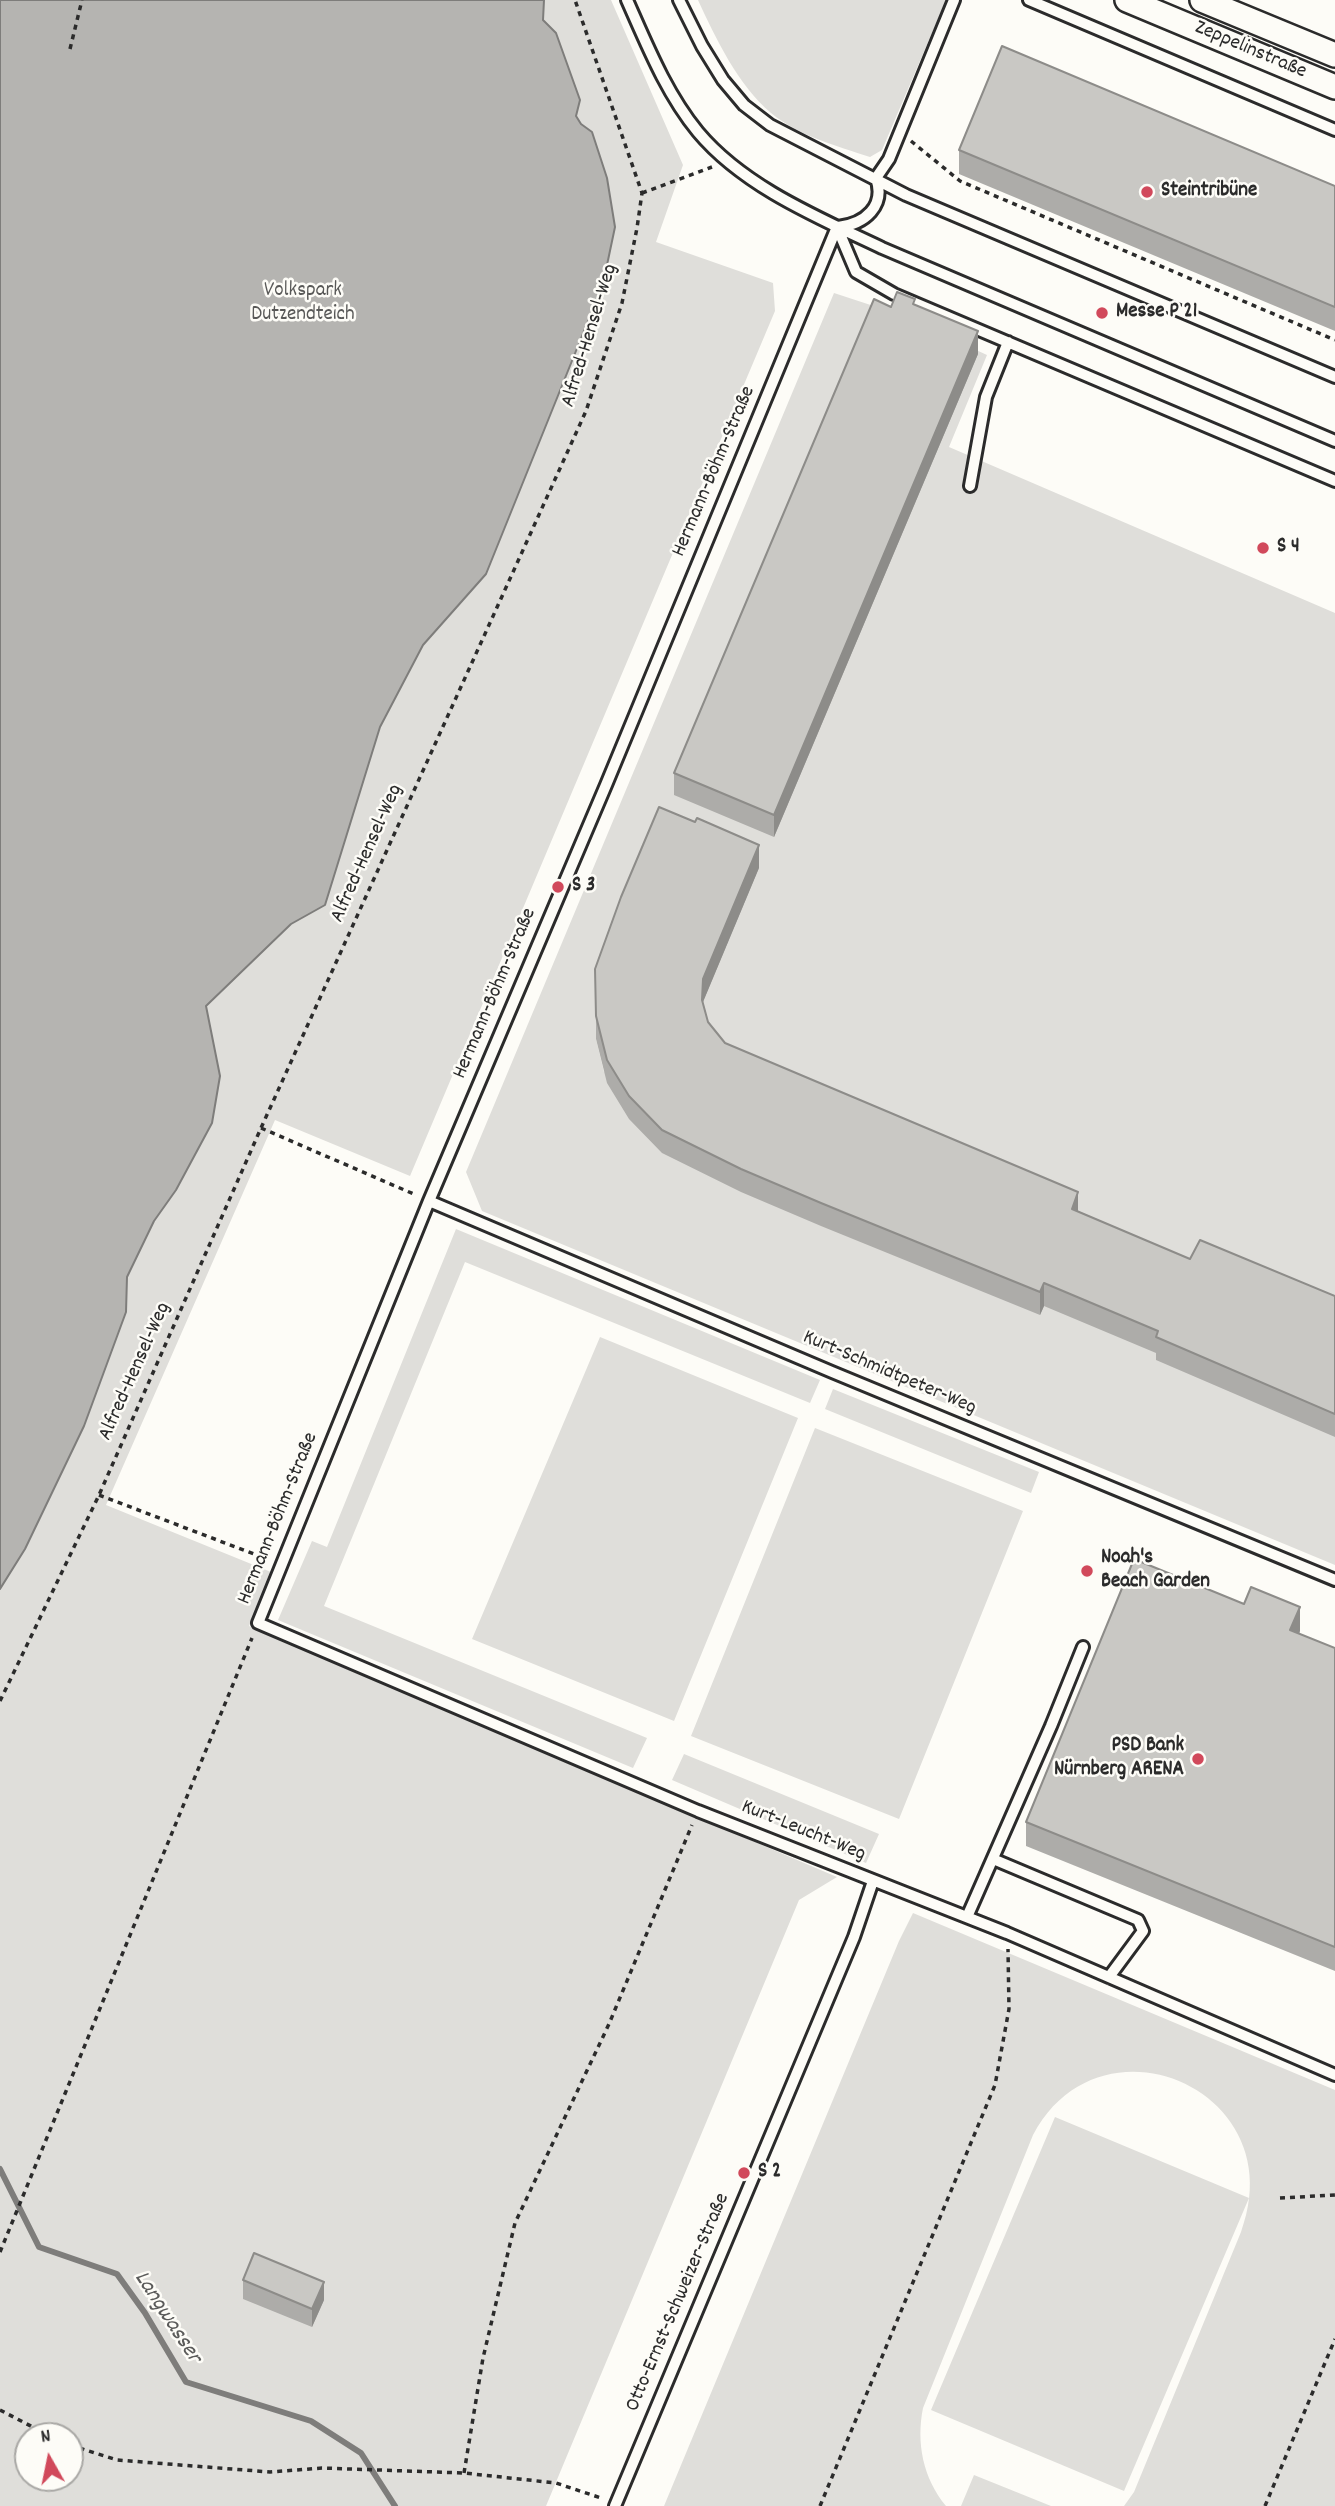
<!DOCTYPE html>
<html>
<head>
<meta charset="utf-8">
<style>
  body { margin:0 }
  #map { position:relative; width:1335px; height:2506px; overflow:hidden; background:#fdfcf7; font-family:Dekko,sans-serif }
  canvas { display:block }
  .north { position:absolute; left:14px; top:2422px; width:70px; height:70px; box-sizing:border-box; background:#fdfcf7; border:2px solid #a9a8a5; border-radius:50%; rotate:351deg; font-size:19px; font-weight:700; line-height:28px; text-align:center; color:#2b2b2b }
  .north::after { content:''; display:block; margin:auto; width:24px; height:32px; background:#d1495b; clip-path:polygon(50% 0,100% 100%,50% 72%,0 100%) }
</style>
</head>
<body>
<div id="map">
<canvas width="1335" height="2506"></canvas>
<div class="north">N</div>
</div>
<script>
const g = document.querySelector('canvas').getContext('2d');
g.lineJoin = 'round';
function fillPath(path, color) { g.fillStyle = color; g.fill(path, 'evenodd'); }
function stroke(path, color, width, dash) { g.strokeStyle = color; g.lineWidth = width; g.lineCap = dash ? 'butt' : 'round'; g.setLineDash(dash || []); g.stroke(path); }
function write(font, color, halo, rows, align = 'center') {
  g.font = font + ' Dekko,sans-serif'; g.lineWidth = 5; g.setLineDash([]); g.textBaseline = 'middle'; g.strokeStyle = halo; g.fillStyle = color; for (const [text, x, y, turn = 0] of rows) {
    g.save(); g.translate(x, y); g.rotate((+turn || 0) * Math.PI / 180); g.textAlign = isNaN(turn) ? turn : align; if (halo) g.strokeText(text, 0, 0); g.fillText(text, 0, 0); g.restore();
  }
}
const green = new Path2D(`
  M0,0h611l72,165 -27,77 117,41 2,28 -365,865 -135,-56 -169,385 165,67 -22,54 588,251 -38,23 -253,606h-546zM28,2436h42v42h-42z
  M698,0h248l-64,150 -12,7c-33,-11 -71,-21 -99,-44 -33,-28 -55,-74 -73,-113z
  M834,293l64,21 89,41 -38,92 386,166v952l-853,-354 -16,-39zM759,868l-56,134 -1,21 41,52 -139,-3 -8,-33 -1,-35z
  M456,1229l364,151 -10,23 -345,-141 -141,344 323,132 -14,30 -355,-148 34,-79 15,6z
  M600,1337l198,81 -124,303 -202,-82z
  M833,1389l206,83 -8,21 -206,-84z
  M815,1428l208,83 -124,308 -208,-83z
  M684,1754l195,80 -13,29 -194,-83z
  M913,1913l422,177v416h-211l10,-14 107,-260c53,-141 -140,-225 -208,-97l-110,273c-7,35 0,70 23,98h-282l235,-565z
  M1055,2117l194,81 -125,293 -193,-81z
  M974,2475l77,31h-90z`);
const water = new Path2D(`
  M0,0h544l-1,20 13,13 24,67 -4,16 5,8 11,8 15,46 8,49 -12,57 -117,290 -63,71 -43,82 -55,178 -34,19 -85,82 14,70 -8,47 -36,67 -22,31 -27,56 -1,35 -42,114 -59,123 -25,40z`);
const stream = new Path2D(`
  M0,2169l39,78 78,27 28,39 41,69 125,39 50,32 34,53`);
const path = new Path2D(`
  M70,49l12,-49
  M911,141l49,40 375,159
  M642,193l70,-26
  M261,1128l155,67
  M99,1495l168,64
  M0,1701l99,-206 162,-367 325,-717 36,-108 15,-75 5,-35 -67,-193
  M1280,2198l55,-3
  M0,2252l252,-614
  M0,2410l50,26
  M70,2445l47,15 153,12 52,-4 142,5 92,10 45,15
  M464,2473l19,-115 32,-135 94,-199 83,-199
  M820,2506l175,-421 14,-76 -1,-60
  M1265,2506l70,-167`);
const lane = new Path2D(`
  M627,0c20,45 39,93 71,132 46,55 121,86 184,116l453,193
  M679,0l23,46 21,34 21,25 26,20 136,70 429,182
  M1029,0l306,130
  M876,178l13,-19 65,-159
  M837,227l-231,558 -177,416 -171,422 440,188 309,122 328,142
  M837,227l19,45 38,22 441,187
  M838,227c27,-3 48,-21 38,-49
  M970,486l16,-89 22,-55
  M429,1201l403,171 503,208
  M993,1859l145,61 5,11 -34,46
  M967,1917l84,-191 32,-79
  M615,2506l239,-569 19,-56`);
const street = new Path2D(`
  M1127,0l208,87
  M1202,0l133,55`);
const wall = new Path2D(`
  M959,150l376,36v145l-376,-157z
  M915,305l63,49 -204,483 -100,-42v-22l217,-466z
  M759,868l-56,134 5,20 17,21 353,168 112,48 145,37v141l-179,-77v-7l-112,-47 -4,9 -219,-89 -80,-34 -79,-39 -33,-34 -22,-36 -11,-44 -1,-70z
  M1300,1631l-1,3 36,14v323l-309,-125v-24z
  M243,2280l81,20 -12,27 -69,-28z`);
const shadedWall = new Path2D(`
  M978,331v23l-204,483v-22z
  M759,845v23l-56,134v-23z
  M1078,1192v23l-6,-6z
  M1044,1283v23l-4,9v-23z
  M1300,1607v24l-10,23v-24z
  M324,2282v18l-12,27v-18z`);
const building = new Path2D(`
  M1002,46l333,140v121l-376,-157z
  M897,292l18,7 -2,5 65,27 -204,484 -100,-42 200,-474 17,8z
  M659,807l36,15 2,-4 62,27 -56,134 -1,21 6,22 17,21 353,149 -6,17 118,50 10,-19 135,56v118l-179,-77 2,-6 -114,-48 -4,9 -219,-89 -80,-34 -79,-39 -33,-34 -22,-36 -11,-44 -1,-47 26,-72z
  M1134,1559l110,45 7,-17 49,20 -10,23 45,18v299l-309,-125z
  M254,2253l70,29 -12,27 -69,-29z`);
const markers = [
  [1147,192,7,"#d1495b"],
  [1102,313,7,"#d1495b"],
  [1263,548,7,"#d1495b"],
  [558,887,7,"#d1495b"],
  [1087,1571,7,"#d1495b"],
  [1198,1759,7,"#d1495b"],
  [744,2173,7,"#d1495b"]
];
const streetNames = [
  ["Zeppelinstraße",1250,51,23],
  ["Alfred-Hensel-Weg",591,336,-73],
  ["Hermann-Böhm-Straße",715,472,-67],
  ["Alfred-Hensel-Weg",368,854,-66],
  ["Hermann-Böhm-Straße",496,994,-67],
  ["Alfred-Hensel-Weg",136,1372,-66],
  ["Kurt-Schmidtpeter-Weg",889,1374,23],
  ["Hermann-Böhm-Straße",279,1519,-68],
  ["Kurt-Leucht-Weg",803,1832,22],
  ["Otto-Ernst-Schweizer-Straße",679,2303,-67]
];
const poiNames = [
  ["Steintribüne",1161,192],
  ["Messe P 21",1116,313],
  ["S 4",1277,548],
  ["S 3",572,887],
  ["Noah's",1101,1559],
  ["Beach Garden",1101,1583],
  ["PSD Bank",1184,1747,"right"],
  ["Nürnberg ARENA",1184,1771,"right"],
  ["S 2",758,2173]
];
const parkNames = [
  ["Volkspark",303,292],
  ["Dutzendteich",303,316]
];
const waterNames = [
  ["Langwasser",166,2318,57]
];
fillPath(green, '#dfdeda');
fillPath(water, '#b5b4b1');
stroke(water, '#7e7d7b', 2);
stroke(stream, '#7e7d7b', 6);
stroke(lane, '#2b2b2b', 16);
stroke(street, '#2b2b2b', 28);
stroke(path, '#2b2b2b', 3.5, [5, 5]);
stroke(lane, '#fdfcf7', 10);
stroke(street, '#fdfcf7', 23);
fillPath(wall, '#adaca9');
fillPath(shadedWall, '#8d8c89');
fillPath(building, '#c9c8c4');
stroke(building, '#8d8c89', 2);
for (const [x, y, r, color] of markers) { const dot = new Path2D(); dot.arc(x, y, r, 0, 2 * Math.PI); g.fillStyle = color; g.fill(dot); stroke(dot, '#fdfcf7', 2.5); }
write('21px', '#2b2b2b', '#fdfcf7', streetNames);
write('bold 21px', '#2b2b2b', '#fdfcf7', poiNames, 'left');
write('21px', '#585857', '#fdfcf7', parkNames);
write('italic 23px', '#5b5b5a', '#fdfcf7', waterNames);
</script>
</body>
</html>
